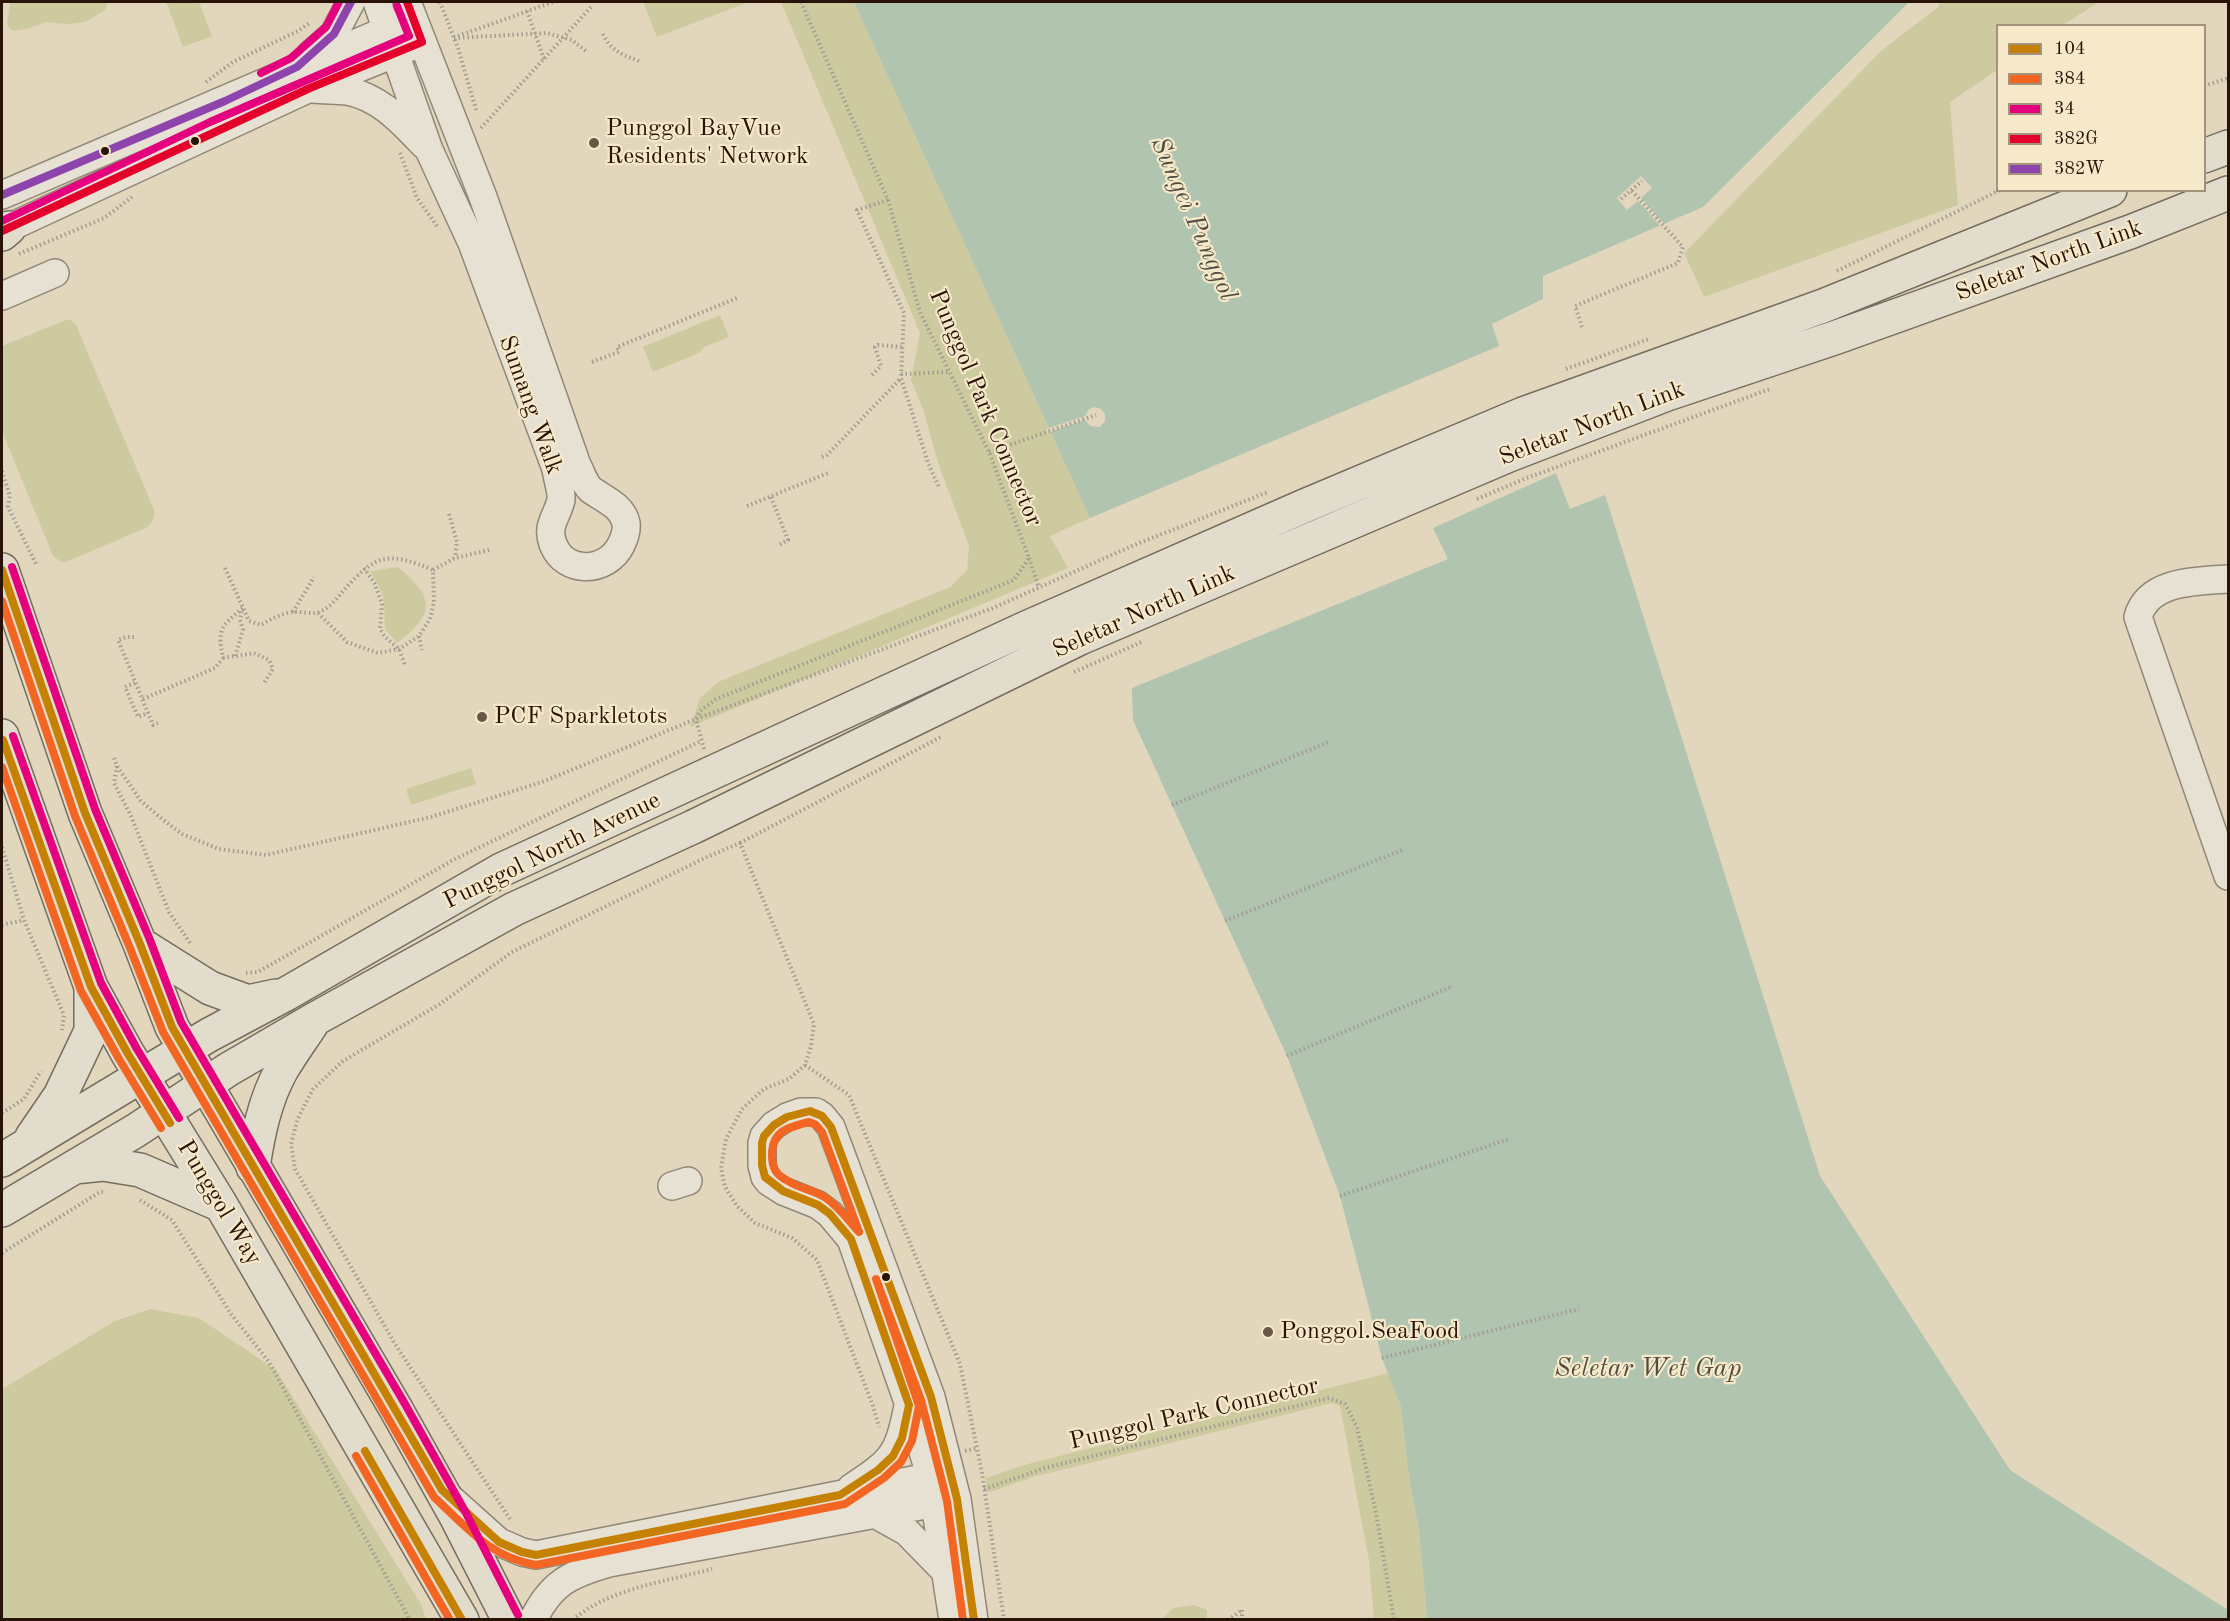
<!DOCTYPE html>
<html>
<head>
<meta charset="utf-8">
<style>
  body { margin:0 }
  #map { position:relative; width:2230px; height:1621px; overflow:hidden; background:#e2d7bc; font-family:"Old Standard TT",serif }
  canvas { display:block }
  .frame { position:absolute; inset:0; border:3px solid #291308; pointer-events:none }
  .legend { position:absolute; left:1996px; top:24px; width:210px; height:168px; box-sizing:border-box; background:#f6e9ca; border:2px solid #a4937c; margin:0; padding:8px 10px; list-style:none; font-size:18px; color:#291308 }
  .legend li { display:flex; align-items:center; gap:12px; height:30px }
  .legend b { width:30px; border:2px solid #a4937c }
</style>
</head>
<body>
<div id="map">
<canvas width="2230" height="1621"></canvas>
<div class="frame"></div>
<ul class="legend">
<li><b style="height:8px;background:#c48102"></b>104</li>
<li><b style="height:8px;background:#f26522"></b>384</li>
<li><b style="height:8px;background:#e5007d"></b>34</li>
<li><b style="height:8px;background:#e4002b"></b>382G</li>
<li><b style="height:8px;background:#8e44ad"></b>382W</li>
</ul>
</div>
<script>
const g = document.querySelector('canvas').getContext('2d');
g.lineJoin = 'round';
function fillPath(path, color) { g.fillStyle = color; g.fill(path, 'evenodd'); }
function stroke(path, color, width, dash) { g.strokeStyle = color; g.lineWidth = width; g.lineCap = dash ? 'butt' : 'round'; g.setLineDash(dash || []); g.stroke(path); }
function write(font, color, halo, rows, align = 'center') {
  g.font = font + ' "Old Standard TT",serif'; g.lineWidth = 4.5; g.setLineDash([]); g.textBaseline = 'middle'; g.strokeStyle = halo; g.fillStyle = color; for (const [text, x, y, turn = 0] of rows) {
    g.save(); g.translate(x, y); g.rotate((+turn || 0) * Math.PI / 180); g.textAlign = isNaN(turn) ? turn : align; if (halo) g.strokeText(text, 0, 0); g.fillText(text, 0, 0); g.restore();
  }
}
const green = new Path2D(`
  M10,2h98l-3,8 -20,12 -18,2 -21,-2 -19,7 -14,2 -6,-6z
  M166,2h33l13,34 -29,11z
  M643,2h106l-92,35z
  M781,2h73l236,516 -40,18 18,32 -378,159 10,-29 18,-16 232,-95 17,-17 2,-24 -30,-80 -16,-57 -12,-29 9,-47z
  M1940,2h159l-36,23 -65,1 -1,44 -47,32 8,103 -254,92 -20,-44 197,-202 57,-44z
  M720,315l9,22 -25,10 -5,6 -46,19 -10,-25z
  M66,320h5l5,5 79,187 -3,10 -4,5 -82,35h-5l-8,-6 -51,-125v-85z
  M398,567c37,31 38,46 -1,76l-12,-14c-1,-27 1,-35 -15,-58z
  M471,768l5,16 -65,21 -5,-16z
  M150,1309l49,9 77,52 145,234 5,15h-424v-230l111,-67z
  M1388,1373l13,34 9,78 9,45 8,89h-53l-5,-58 -29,-155 -8,-3 -299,74 -46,16 -1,-15 38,-13z
  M1194,1605l13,5v9h-45l11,-11z`);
const water = new Path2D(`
  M854,2h1055l-206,205 -160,69v23l-51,25 7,22 -409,172z
  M1556,473l14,36 35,-14 215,681 190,294 218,140v9h-801l-8,-89 -9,-45 -9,-78 -19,-49 -42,-162 -53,-140 -154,-336 -1,-32 316,-129 -15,-31z`);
const pier = new Path2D(`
  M1641,176l11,12 -11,10 25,28 -4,2 -24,-27 -11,9 -10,-12z
  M1095,407l6,2 4,5v7l-5,6 -10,-1 -5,-6 -38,13 -1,-4 39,-13 4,-7z`);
const path = new Path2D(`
  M440,2l18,46 19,65
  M527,11l17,48
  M603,34c8,17 20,21 36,27
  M458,36l95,-34
  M454,38l93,-5 25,7 15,12
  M206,82l27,-20 65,-31 13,-9
  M2204,86l24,-8
  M481,128l111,-122
  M400,153l17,45 20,28
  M1621,199l21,-18
  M888,200l-31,10 47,103 -3,65 27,85 12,26
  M19,254l85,-36 28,-21
  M1837,271l163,-81
  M1582,327l-7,-21 103,-43 5,-16 -52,-57
  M592,362l27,-10 -2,-5 120,-49
  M1566,369l83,-30
  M901,374l49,-2
  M872,375l9,-9 -6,-19 3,-2 24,2
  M989,452l107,-37
  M822,457l5,-2 74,-77
  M2,471l8,25 -2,11 29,59
  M771,497l17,43 -9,5
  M1477,499l47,-20 246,-90
  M747,506l81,-33
  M449,514l8,28 -2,16
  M1029,558l10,30
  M225,568l24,53 12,4c10,-6 20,-11 31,-13 8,-1 19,3 27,0 11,-4 18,-14 25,-22 32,-36 44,-39 89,-20
  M364,568l11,16 7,20 -2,25 5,8 14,12 6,16
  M293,612l21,-35
  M318,613l29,29 31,11 21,-4 20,-13 11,-17 4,-17 -1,-32 22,-12 34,-8
  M419,636l3,14
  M134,637h-8l-8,3 35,85 5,-2
  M235,656l8,-26 -3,-10 2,-11
  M223,658l31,-5 15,7 4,9 -9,14
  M1074,672l70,-31
  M135,683l-10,4 13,30 10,-4
  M143,699l72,-31 8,-10c-6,-29 -2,-32 20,-50
  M704,749l-8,-30 4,-8 16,-12 298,-119 15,-22 -40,-106 -69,-140 -32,-112 -87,-198
  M114,758l3,8 24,35 21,18 20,15 37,15 47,6 165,-38 111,-35 154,-63 297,-111 139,-62 136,-54
  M117,766l-3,17 17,33 38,96 21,31
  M1172,805l157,-63
  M740,843l201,-106
  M2,847l22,73 40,95 -2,15
  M1225,921l177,-71
  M2,925l22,-5
  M246,973l12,-1 197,-113 246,-118
  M1287,1056l166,-70
  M805,1065l44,30 111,269 22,109 22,147
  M2,1113l22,-14 17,-28
  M1340,1196l169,-57
  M140,1200l32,20 59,94 38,48 141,258
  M2,1253l98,-61h5
  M1382,1358l197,-49
  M965,1451l12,-3
  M984,1489l61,-21 284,-70 16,6 12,23 19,86 18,107
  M510,1519l-115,-175 -100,-175 -4,-25 7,-26 15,-29 30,-28 97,-57 72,-52 195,-95 33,-14 74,181 -3,22 -6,19 -16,14 -25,10 -22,20 -16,30 -5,29 4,19 12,19 18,17 37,15 25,22 56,146 6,21
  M1242,1610v10
  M573,1620c34,-31 95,-39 139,-51
  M1228,1620l14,-10`);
const minor = new Path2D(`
  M377,2l52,148 43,93 84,226c1,9 6,22 5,31 -4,17 -15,25 -8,44 12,31 54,29 68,1 3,-6 6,-15 5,-22 -4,-18 -23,-24 -36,-34 -6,-6 -9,-17 -13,-24l-94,-268 -76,-195
  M311,54l23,-20 17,-32
  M313,89c11,1 23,1 34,2 33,6 55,31 77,54
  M2,195l401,-172
  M2,231l308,-143 103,-42
  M2,296l53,-23
  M2228,579c-30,2 -80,1 -90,38l90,259
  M672,1186l16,-5
  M851,1488c42,-28 47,-32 57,-82
  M452,1500l47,42 23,10 14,3 412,-82
  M873,1513l34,19 39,40
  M533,1620c18,-37 37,-46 76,-57l344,-63
  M953,1620l-22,-142 -22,-73 -58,-166 -21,-25 -12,-9 -35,-14 -14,-9 -4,-5 -3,-12v-22l2,-7 10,-11 13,-8 14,-5h15l6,4 9,11 100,270 26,102 17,121`);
const major = new Path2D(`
  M2204,156l24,-9
  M2,234l7,-6
  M2,570l83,243 55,131 32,83 224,382 61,109 52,102
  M2,736l89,251 37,67 93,151 241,415
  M140,944l70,44 38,14 28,-6
  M32,1137l28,-41 31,-65v-43
  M2,1160l207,-125 77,-41 215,-124 525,-242 276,-121 221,-93 300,-108 287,-116
  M74,1167l29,-3 37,6 81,35
  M253,1167c5,-33 12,-68 29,-98 9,-15 19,-29 29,-44
  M2,1210l133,-79 94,-62 86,-50 199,-110 179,-82 387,-189 429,-183 158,-61 170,-57 293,-105 98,-39`);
const bus1 = new Path2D(`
  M2,570l83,243 55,131 32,83 270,463 57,52 23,10 14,3 304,-60 38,-25 15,-14 9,-18 7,-33 -58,-166 -21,-25 -12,-9 -35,-14 -18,-14 -3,-12v-22l2,-7 10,-11 13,-8 23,-6 12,5 9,11 100,270 26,102 17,121
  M3,740l88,247 37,67 42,69
  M365,1451l97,169`);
const bus2 = new Path2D(`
  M2,601l73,215 55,132 33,84 271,465c32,30 57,61 102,68l309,-61 39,-26 17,-16 11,-21 7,-35 -43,-127 45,121 26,101 16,119
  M2,767l79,224 38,68 42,69
  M809,1122l7,3 6,7 37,100c-11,-12 -20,-25 -33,-34 -11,-8 -26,-9 -38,-17 -12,-6 -16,-13 -16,-26 0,-24 16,-28 37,-33z
  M356,1456l94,164`);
const bus3 = new Path2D(`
  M261,73l30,-15 35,-31 13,-25
  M2,221l208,-99 199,-86 -12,-30
  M12,567l83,242 55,131 31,82 224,382 61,109 52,102
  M13,736l88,247 36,66 42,69`);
const bus4 = new Path2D(`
  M2,231l308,-143 112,-46 -15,-40`);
const bus5 = new Path2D(`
  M2,195l223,-94 72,-34 37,-33 17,-32`);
const markers = [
  [195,141,5,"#291308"],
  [594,143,6,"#6a5847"],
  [105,151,5,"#291308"],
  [482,717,6,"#6a5847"],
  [886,1277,5,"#291308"],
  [1268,1332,6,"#6a5847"]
];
const poiNames = [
  ["Punggol BayVue",606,129],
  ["Residents' Network",606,157],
  ["PCF Sparkletots",494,717],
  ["Ponggol.SeaFood",1280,1332]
];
const streetNames = [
  ["Seletar North Link",2049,261,-20],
  ["Sumang Walk",530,405,70],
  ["Punggol Park Connector",985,408,67],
  ["Seletar North Link",1592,424,-21],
  ["Seletar North Link",1144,612,-24],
  ["Punggol North Avenue",552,851,-26],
  ["Punggol Way",219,1203,59],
  ["Punggol Park Connector",1194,1414,-13]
];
const waterNames = [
  ["Sungei Punggol",1193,219,66],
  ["Seletar Wet Gap",1648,1369]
];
fillPath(green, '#cdcaa0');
fillPath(water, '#b0c4b0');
fillPath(pier, '#e2d7bc');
stroke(minor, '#908777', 30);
stroke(major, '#766d5f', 36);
stroke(path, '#a29c91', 4, [1.5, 3]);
stroke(minor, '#e7e1d4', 27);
stroke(major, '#e2dccd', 33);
stroke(bus1, '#c48102', 8);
stroke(bus2, '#f26522', 8);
stroke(bus3, '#e5007d', 8);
stroke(bus4, '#e4002b', 8);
stroke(bus5, '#8e44ad', 8);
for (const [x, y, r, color] of markers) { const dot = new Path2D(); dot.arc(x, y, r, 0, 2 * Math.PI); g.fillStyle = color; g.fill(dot); stroke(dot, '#f6e9ca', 2); }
write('24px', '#291308', '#f6e9ca', poiNames, 'left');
write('24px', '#291308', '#f6e9ca', streetNames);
write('italic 26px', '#514e41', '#f6e9ca', waterNames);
</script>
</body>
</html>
